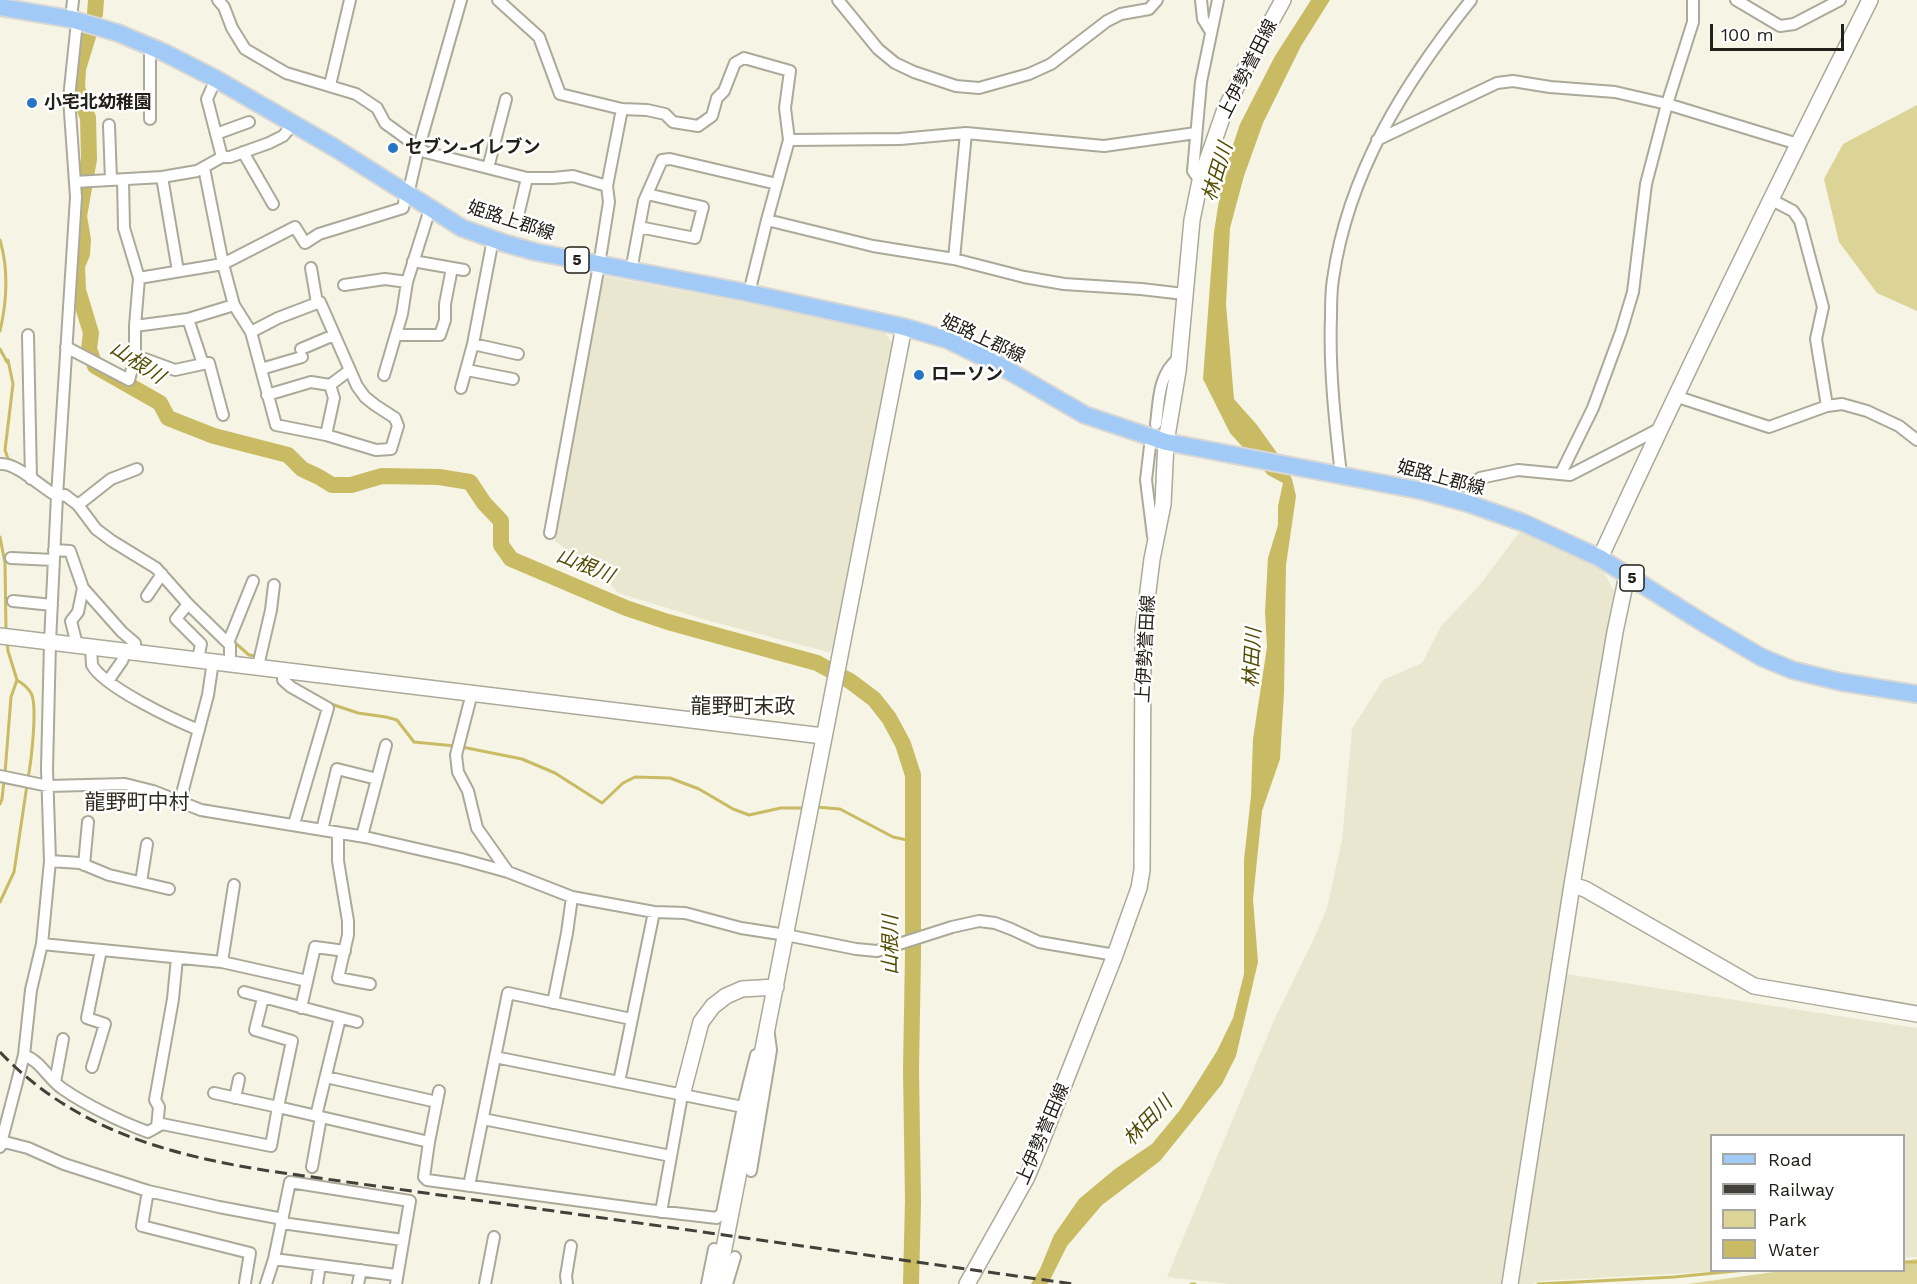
<!DOCTYPE html>
<html>
<head>
<meta charset="utf-8">
<style>
  body { margin:0 }
  #map { position:relative; width:1917px; height:1284px; overflow:hidden; background:#f6f4e4; font-family:"Work Sans",sans-serif }
  canvas { display:block }
  .legend { position:absolute; left:1710px; top:1134px; width:195px; height:138px; box-sizing:border-box; background:#fff; border:2px solid #a6a6a3; margin:0; padding:8px 10px; list-style:none; font-size:18px; color:#21201a }
  .legend li { display:flex; align-items:center; gap:12px; height:30px }
  .legend b { width:30px; border:2px solid #a6a6a3 }
  .scale { position:absolute; left:1710px; top:24px; width:134px; height:27px; box-sizing:border-box; border:3px solid #21201a; border-top:0; padding-left:8px; font-size:18px; line-height:21px; white-space:nowrap; color:#21201a; -webkit-text-stroke:4px #fff; paint-order:stroke }
</style>
</head>
<body>
<div id="map">
<canvas width="1917" height="1284"></canvas>
<ul class="legend">
<li><b style="height:8px;background:#a1caf7"></b>Road</li>
<li><b style="height:8px;background:#414039"></b>Railway</li>
<li><b style="height:16px;background:#dcd396"></b>Park</li>
<li><b style="height:16px;background:#c9bb63"></b>Water</li>
</ul>
<div class="scale">100 m</div>
</div>
<script>
const g = document.querySelector('canvas').getContext('2d');
g.lineJoin = 'round';
function fillPath(path, color) { g.fillStyle = color; g.fill(path, 'evenodd'); }
function stroke(path, color, width, dash) { g.strokeStyle = color; g.lineWidth = width; g.lineCap = dash ? 'butt' : 'round'; g.setLineDash(dash || []); g.stroke(path); }
function write(font, color, halo, rows, align = 'center') {
  g.font = font + ' "Work Sans","Noto Sans JP",sans-serif'; g.lineWidth = 5; g.setLineDash([]); g.textBaseline = 'middle'; g.strokeStyle = halo; g.fillStyle = color; for (const [text, x, y, turn = 0] of rows) {
    g.save(); g.translate(x, y); g.rotate((+turn || 0) * Math.PI / 180); g.textAlign = isNaN(turn) ? turn : align; if (halo) g.strokeText(text, 0, 0); g.fillText(text, 0, 0); g.restore();
  }
}
const built = new Path2D(`
  M603,276l177,33 105,24 8,11 -61,305 -4,3 -118,-31 -92,-28 -24,-27 -18,-8 -21,-17 -1,-8z
  M1521,530l82,40 12,23 -62,379 364,56v229l-13,1v-122h-192v134l12,1 -183,10 -9,3h-303l-62,-7 108,-259 37,-75 15,-35 15,-68 10,-111 31,-49 39,-17 19,-37 38,-40z`);
const green = new Path2D(`
  M1917,105v206l-40,-18 -38,-51 -15,-63 19,-35z
  M1917,1259v25h-229l93,-13 123,-1v-9z`);
const water = new Path2D(`
  M1311,0h19l-29,46 -38,77 -19,53 -14,52 -4,76 8,95 23,26 20,28 15,26 4,17 -10,69 -2,128 -4,66 -18,52 -9,88 5,63 -22,94 -14,28 -62,77 -58,44 -35,41 -19,38h-17l9,-15 14,-34 25,-36 36,-30 37,-25 28,-34 37,-59 16,-33 11,-44v-114l7,-64 2,-57 14,-92 -2,-35 3,-54 10,-33v-19l5,-23 -15,-8 -38,-42 -27,-54 11,-147 9,-57 17,-51 35,-68z`);
const stream = new Path2D(`
  M0,240c9,31 7,61 0,91
  M0,349l7,13 1,-2 5,24 -8,66 3,9 7,3
  M0,537l5,26 1,68
  M7,641l1,10 9,29c5,3 11,8 14,13 7,12 0,70 -3,85
  M233,641l16,14 7,1
  M331,704l27,9 28,4 11,3 17,22 41,4
  M462,747l60,12 33,14 47,30 21,-20 12,-6 35,1 29,11 34,20 16,6 32,-7h26
  M5,773l6,-76 6,-17
  M0,804l2,-5 2,-19
  M816,807l24,2 53,28 19,4
  M0,902l14,-30 13,-87
  M1904,1262h13
  M1191,1284h4
  M1538,1284l136,-7 72,-7`);
const river = new Path2D(`
  M95,14l1,-14
  M89,33l-11,36 -1,19 11,30 1,41 -10,57 4,24 -1,14 -5,12 1,24 13,43 -2,16 6,17 65,37 8,15 46,18 74,19 14,14 17,8 13,8h19l31,-9 57,1 31,5 14,21 17,18v24l10,14 115,49 42,14 149,41 33,18 24,18 15,19 14,26 10,31v179l-2,116 2,131 -2,83`);
const street = new Path2D(`
  M218,0l6,7 8,21 13,21 41,24 70,21 21,14 8,15 40,29 102,26h26l20,-2 34,10
  M498,0l41,37 21,57 62,15 25,1 18,4 8,8 25,4 14,-10 5,-18 7,-7 11,-28 9,-5 46,13 -5,37 4,32 -22,80 -18,73
  M838,0l40,49 17,14 19,9 42,14 23,2 50,-14 22,-10 56,-43 14,-7 28,-5 8,-9
  M1201,0l2,19 8,13
  M1736,0l44,26 14,-2 46,-24
  M71,19l2,-19
  M216,79l-9,20 15,58
  M330,85l20,-85
  M150,119v-72
  M109,125l2,55
  M216,134l33,-12
  M789,140l111,-1 66,-6 138,13 92,-13
  M1377,140l120,-57 16,-2 37,6 65,5 52,12 131,40
  M243,152l30,52
  M488,168l18,-69
  M162,177l16,94
  M1200,181l-7,-10 8,-89 17,-82
  M75,182l87,-5 35,-6 25,-14h8l39,-14 14,-7 11,-13
  M1770,199l23,12 7,10 23,86 -7,32 11,67
  M517,220l10,-42
  M767,220l106,26 81,13 70,18 40,7 77,5 43,5
  M639,227l56,11 8,-31 -56,-13
  M954,259l12,-126
  M413,261l51,9
  M311,268l6,35
  M631,271l13,-70 18,-41 8,-1 107,25
  M139,278l84,-14 72,-37 10,16 14,-9 84,-26 3,-15 4,-7 9,-39 42,-147
  M344,285l41,-6 22,3
  M234,305l17,27 25,93 50,10 50,15 15,-1 7,-23 -3,-8 -20,-13 -10,-8 -8,-11 -37,-84 -42,16 -27,14
  M135,326l53,-7 46,-14 -11,-41 -19,-96
  M28,335l3,144
  M396,335h44l5,-15v-16l7,-36
  M473,344l45,10
  M66,347l63,33 6,-22v-32l4,-48 -15,-50 -1,-48
  M301,349l33,-14
  M135,358l10,1 30,11 28,-6 -15,-45
  M203,364l6,-1 14,52
  M261,369l41,-12
  M467,370l46,9
  M384,375l18,-61 5,-32 23,-73
  M461,388l12,-44 20,-105
  M267,395l44,-13 19,3 20,-15
  M1675,396l94,31 58,-21 15,-2 25,7 32,15 18,14
  M1156,424c3,-23 2,-50 23,-66
  M326,435l8,-37 -4,-13
  M1150,446l-4,34 7,56
  M0,464c16,-2 42,24 57,32l8,-1 13,10 18,24 16,12 44,27 32,36 42,41v18
  M1561,473l32,-65 28,-76 12,-40 13,-108 21,-80 26,-82v-22
  M1341,475c-6,-53 -12,-106 -10,-159 0,-13 0,-25 2,-37 15,-106 72,-197 138,-279
  M1467,503l5,-16 8,-9 38,-8 52,5 89,-46
  M78,505l33,-26 26,-10
  M550,533l49,-268 10,-63 -2,-16 15,-77
  M54,550l16,1 13,37 39,44 13,11v9
  M11,558l43,2
  M147,596l15,-22
  M13,601l39,4
  M188,604l-12,15 25,25 -3,15
  M228,643l25,-62
  M77,645l-6,-24 7,-9 5,-24
  M91,647l1,18c12,22 82,55 107,65
  M258,666l13,-56 3,-25
  M283,669v11l8,7 37,21 -34,116
  M108,681l14,-20 4,-10
  M472,693l-16,62 2,17 10,19 9,37 31,44
  M0,776l48,10 77,-2 28,7 48,19 164,27 96,22 47,13 64,25 82,15 31,1 56,15 45,7 70,14 21,2 75,-24 27,-6 16,2 16,6 28,13 76,13
  M180,801l28,-106 5,-34
  M322,830l15,-61 40,10
  M338,833v28l10,60v14l-10,43 32,6
  M362,836l24,-91
  M50,861l30,2 29,12 60,14
  M84,865l4,-43
  M141,882l6,-38
  M42,944l180,18 85,19
  M222,962l12,-77
  M244,992l113,30
  M553,1003l14,-70 5,-36
  M301,1008l14,-61 30,4
  M24,1055c17,6 24,24 39,34 23,16 58,33 85,43l14,-8 109,22 7,-39 151,35 -5,35 3,3 221,30 69,8 5,-5 21,-106
  M495,1057l248,50 13,-52
  M92,1067l13,-43 -18,-6 14,-68
  M326,1077l111,25
  M55,1082l8,-43
  M619,1082l35,-170
  M214,1093l64,14 14,-66 -37,-11 8,-32
  M235,1098l4,-19
  M316,1116l24,-98
  M483,1119l188,37
  M157,1127l2,-20 -4,-7 18,-101 4,-41
  M1,1141l27,7 36,16 84,27 71,16 64,12
  M429,1142l10,-51
  M0,1147l24,-92 7,-65 11,-46 8,-83 -3,-92 3,-127 7,-146 19,-299 -7,-99 8,-76
  M312,1167l9,-50
  M751,1171l20,-121 -2,-15
  M469,1186l39,-193 123,26
  M148,1191l-6,35 108,27 -5,30
  M661,1212l21,-117
  M282,1223l121,17
  M274,1259l122,16
  M266,1284l8,-25 16,-77 120,19 -14,83
  M317,1284l3,-19
  M358,1284l3,-14
  M485,1284l9,-47
  M567,1284l-1,-8 5,-30
  M707,1284l7,-35
  M727,1284l8,-27`);
const secondary = new Path2D(`
  M1600,558c87,-188 177,-373 270,-558
  M0,636l823,100
  M1572,885l13,4 169,97 163,28
  M682,1095l19,-73 12,-16 13,-10 16,-7 34,-2
  M717,1284c64,-319 124,-638 187,-957
  M967,1284l60,-107 12,-29 76,-193 24,-67 3,-18 1,-239 9,-72 11,-55 3,-62 12,-71 14,-151 8,-39 24,-69 20,-41 39,-71
  M1510,1284l62,-399 43,-253 12,-57`);
const primary = new Path2D(`
  M0,7l71,12 47,14 45,19 53,27 119,69 127,80 45,16 29,8 213,41 155,34 44,13 49,24 88,51 81,27 257,49 44,12 57,20 76,35 105,66 56,33 31,13 49,12 76,12`);
const rail = new Path2D(`
  M0,1052c73,77 168,103 269,119l804,113`);
const markers = [
  [32,103,6,"#2776c5"],
  [393,148,6,"#2776c5"],
  [919,375,6,"#2776c5"]
];
const shields = [
  [577,260,24],
  [1632,578,24]
];
const shieldNames = [
  ["5",577,260],
  ["5",1632,578]
];
const streetNames = [
  ["上伊勢誉田線",1248,69,-63],
  ["姫路上郡線",511,221,18],
  ["姫路上郡線",983,339,25],
  ["姫路上郡線",1441,478,15],
  ["上伊勢誉田線",1146,649,-87],
  ["上伊勢誉田線",1043,1134,-67]
];
const poiNames = [
  ["小宅北幼稚園",44,103],
  ["セブン-イレブン",405,148],
  ["ローソン",931,375]
];
const waterNames = [
  ["林田川",1218,172,-73],
  ["山根川",137,363,33],
  ["山根川",585,566,22],
  ["林田川",1253,658,-87],
  ["山根川",891,945,-90],
  ["林田川",1148,1121,-46]
];
const quarterNames = [
  ["龍野町末政",743,707],
  ["龍野町中村",137,803]
];
fillPath(built, '#eae7d0');
fillPath(green, '#dcd396');
fillPath(water, '#c9bb63');
stroke(stream, '#c9bb63', 3);
stroke(river, '#c9bb63', 16);
stroke(street, '#aba99a', 14);
stroke(secondary, '#aba99a', 18);
stroke(primary, '#d7d7d6', 20);
stroke(street, '#fff', 10);
stroke(secondary, '#fff', 15);
stroke(primary, '#a1caf7', 16);
stroke(rail, '#414039', 3, [12, 6]);
for (const [x, y, r, color] of markers) { const dot = new Path2D(); dot.arc(x, y, r, 0, 2 * Math.PI); g.fillStyle = color; g.fill(dot); stroke(dot, '#fff', 2); }
for (const [x, y, w] of shields) { const box = new Path2D(); box.roundRect(x - w / 2, y - 13, w, 26, 4.5); g.fillStyle = '#fff'; g.fill(box); stroke(box, '#21201a', 1.5); }
write('bold 16px', '#21201a', null, shieldNames);
write('18px', '#21201a', '#fff', streetNames);
write('bold 18px', '#21201a', '#fff', poiNames, 'left');
write('italic 20px', '#564d04', '#fff', waterNames);
write('21px', '#2f2d21', '#fff', quarterNames);
</script>
</body>
</html>
